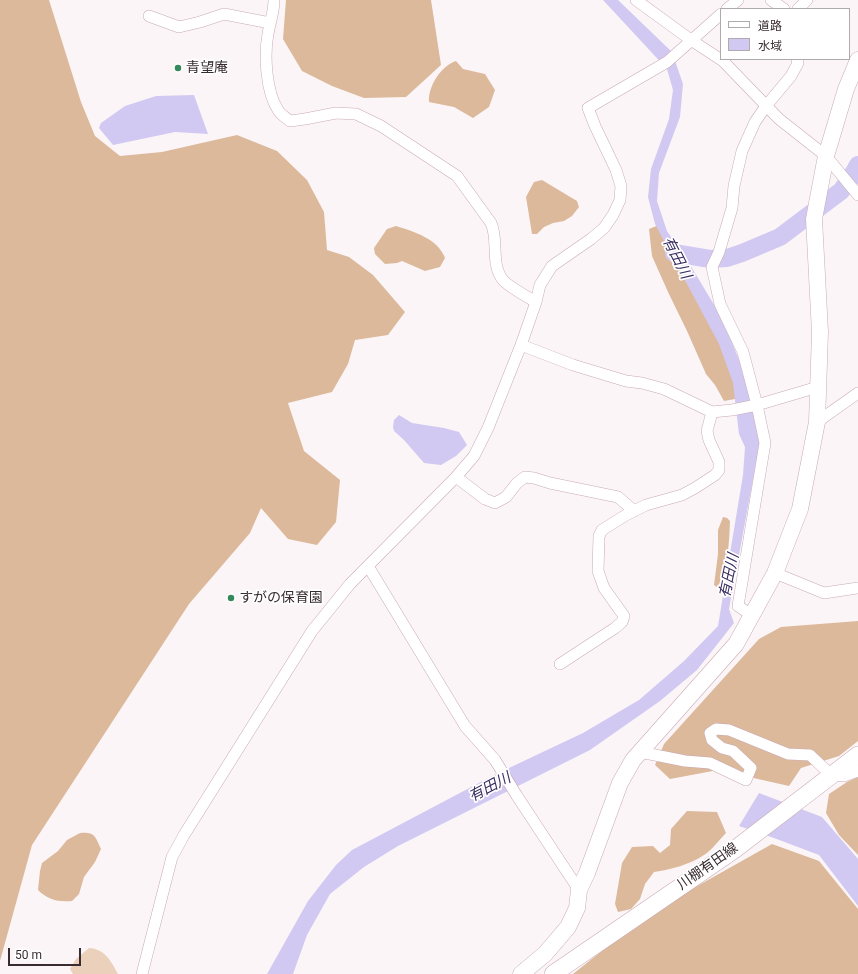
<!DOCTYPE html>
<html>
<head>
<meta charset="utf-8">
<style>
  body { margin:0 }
  #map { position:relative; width:858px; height:974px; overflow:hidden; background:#fbf5f7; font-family:Roboto,"Noto Sans JP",sans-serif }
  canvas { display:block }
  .legend { position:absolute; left:720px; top:8px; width:130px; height:52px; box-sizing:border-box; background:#fff; border:1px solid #afabac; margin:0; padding:5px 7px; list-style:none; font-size:12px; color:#382c30 }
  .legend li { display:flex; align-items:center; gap:8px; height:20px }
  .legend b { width:20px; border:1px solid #afabac }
  .scale { position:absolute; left:8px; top:948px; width:73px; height:18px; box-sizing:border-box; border:2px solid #382c30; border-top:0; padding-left:5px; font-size:12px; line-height:14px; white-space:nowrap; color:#382c30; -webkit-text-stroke:3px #fff; paint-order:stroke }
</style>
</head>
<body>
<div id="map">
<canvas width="858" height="974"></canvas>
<ul class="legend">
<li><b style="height:5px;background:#fff"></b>道路</li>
<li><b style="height:11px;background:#d1c9f2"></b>水域</li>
</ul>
<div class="scale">50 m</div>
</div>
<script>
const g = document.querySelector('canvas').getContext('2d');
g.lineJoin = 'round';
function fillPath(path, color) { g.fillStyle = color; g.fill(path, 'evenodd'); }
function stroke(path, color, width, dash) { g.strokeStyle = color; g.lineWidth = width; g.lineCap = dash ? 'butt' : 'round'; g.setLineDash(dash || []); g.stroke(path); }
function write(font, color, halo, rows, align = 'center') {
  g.font = font + ' Roboto,"Noto Sans JP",sans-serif'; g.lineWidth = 3.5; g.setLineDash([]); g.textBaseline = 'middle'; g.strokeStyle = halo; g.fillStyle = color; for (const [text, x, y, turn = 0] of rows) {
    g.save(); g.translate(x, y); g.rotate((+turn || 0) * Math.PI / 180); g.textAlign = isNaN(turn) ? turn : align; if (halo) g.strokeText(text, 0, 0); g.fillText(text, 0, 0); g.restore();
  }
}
const green = new Path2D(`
  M89,948c16,1 22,13 29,26h-45l-3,-5 6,-10z`);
const forest = new Path2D(`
  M0,0h49l32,102 14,34 25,20 42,-4 75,-17 40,16 30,29 17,32 3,38 22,7 24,18 32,37 -17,23 -33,5 -7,24 -16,28 -44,11 16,48 36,29 -4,42 -19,23 -29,-6 -27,-31 -11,25 -61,71 -157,241 -32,116z
  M286,0h145l10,65 -35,32 -42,1 -32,-12 -30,-15 -19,-32z
  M456,61l7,8 22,5 10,16 -6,17 -16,11 -19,-11 -25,-5c-1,-16 12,-36 27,-41z
  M542,180l35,21 2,6 -7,9 -8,5 -11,2 -9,4 -7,7h-5l-6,-37 8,-15z
  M659,225l56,103 20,52v19l-11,2 -9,-16 -9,-11 -19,-43 -19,-39 -16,-36 -3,-27z
  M396,226c19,6 42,13 49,32l-5,9 -15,4 -23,-10 -5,2 -12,1 -10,-10 -1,-6 13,-19z
  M723,517l4,1 3,3c-1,25 -2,44 -12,67l-4,-3 4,-31v-24z
  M858,621v120l-19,15 -38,12 -12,18 -71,-16 -48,9 -15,-14 9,-21 95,-105 22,-12z
  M858,777v78l-19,-20 -13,-22 3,-19 18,-12z
  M687,811l30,1 9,21c-7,7 -14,17 -22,22 -13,9 -34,15 -50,17l-9,12 -5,15 -9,10 -13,3 -3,-8 7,-41 10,-16 21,-1 7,7 10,-8 1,-16z
  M80,833c15,-1 15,3 21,16l-6,13 -11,15 -5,17 -7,7c-14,1 -24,-1 -34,-11l2,-19 2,-8 16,-12 9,-11z
  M772,844l47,17 39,48v65h-285l35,-28 68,-48z`);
const water = new Path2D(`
  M603,0h15l54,52 11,32 -3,33 -21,56 -2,28 10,30 25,37 30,50 28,69 11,49 -32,173 5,14 -37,47 -37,31 -70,49 -192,96 -34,21 -34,27 -23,41 -14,39h-26l41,-73 28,-36 16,-15 140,-74 91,-43 56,-33 45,-39 34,-35 25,-151 2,-28 -6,-13 -6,-51 -14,-39 -64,-120 -7,-27 3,-28 18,-50 4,-29 -6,-21z
  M194,95l14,39 -33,-2 -62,13 -14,-17 2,-5 24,-17 31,-10z
  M399,415l13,8 32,5 15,4 8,13 -11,11 -15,9 -17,-2 -20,-23 -10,-9 -1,-4 1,-7z
  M759,793l63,24 36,42v47l-39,-51 -45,-17 -35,-12z`);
const river = new Path2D(`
  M674,253l36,6 17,-1 15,-5 38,-16 61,-46 9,-12 8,-14`);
const street = new Path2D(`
  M274,0c0,12 -4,22 -6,34 -4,21 -2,58 10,76 2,4 8,8 12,11l15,-2 31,-6 20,1 25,12 76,50 34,47c8,17 -1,41 12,57 4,5 26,18 33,22
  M636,0l55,40 32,21 56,58 47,37 32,39
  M771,0l13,9
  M727,9l11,-9
  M798,9l9,-9
  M149,16l30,11 21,-5 24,-8 46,9
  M521,345l52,20 53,16 16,2 22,6 48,23 20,-2 25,-5 61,-18
  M817,422l41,-29
  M456,477l29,22 10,4 11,-6 11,-14 8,-6 9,1 16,5 68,14 16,14
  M368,566l97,160 30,34 22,36 62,94
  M775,573l49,20 34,-5
  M753,616l-15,-10 27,-163 -8,-38 -14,-53 -23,-48 -8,-37 7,-15 13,-44 2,-22 8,-35 13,-29 11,-16 25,-30 7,-13 -1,-4
  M560,664l55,-36 7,-6 2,-6 -20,-28 -6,-17 1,-35 3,-6 24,-15 20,-10 36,-10 13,-7 20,-13 4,-5v-8l-10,-22 -2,-9 5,-19
  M640,752l45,9 25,2 36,17 5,-12 -18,-17 -11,-3 -10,-8 -2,-7 6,-4 13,1 59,24 22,1 21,20 13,1 14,-5
  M142,974l30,-117 12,-22 128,-204 38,-47 106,-107 18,-21 14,-28 33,-83 15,-43 4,-17 12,-19 39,-27 13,-11 9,-13 7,-15 1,-14 -5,-16 -21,-44 -7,-18 79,-46 54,-48`);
const secondary = new Path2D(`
  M521,974l24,-20 23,-27 9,-19 2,-18 8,-17 33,-90 13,-23 103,-116 39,-71 25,-64 17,-87 3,-90 -6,-113 12,-63 20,-67 12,-29`);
const primary = new Path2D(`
  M553,974l181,-124 124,-95`);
const markers = [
  [178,68,4,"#34895b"],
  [231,598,4,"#34895b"]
];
const poiNames = [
  ["青望庵",186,68],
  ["すがの保育園",239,598]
];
const streetNames = [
  ["川棚有田線",708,867,-35]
];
const waterNames = [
  ["有田川",676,258,63],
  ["有田川",730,576,-78],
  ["有田川",490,788,-28]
];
fillPath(green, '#ebd0bb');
fillPath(forest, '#dcb99b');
fillPath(water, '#d1c9f2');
stroke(river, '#d1c9f2', 18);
stroke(street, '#c9aab4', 12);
stroke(secondary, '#c9aab4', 17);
stroke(primary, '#c9aab4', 18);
stroke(street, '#fff', 11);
stroke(secondary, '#fff', 16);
stroke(primary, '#fff', 17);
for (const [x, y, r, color] of markers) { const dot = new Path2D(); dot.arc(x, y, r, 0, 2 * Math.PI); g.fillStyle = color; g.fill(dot); stroke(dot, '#fff', 1.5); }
write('14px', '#382c30', '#fff', poiNames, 'left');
write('14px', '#382c30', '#fff', streetNames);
write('italic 15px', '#3a2d60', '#fff', waterNames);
</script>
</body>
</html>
